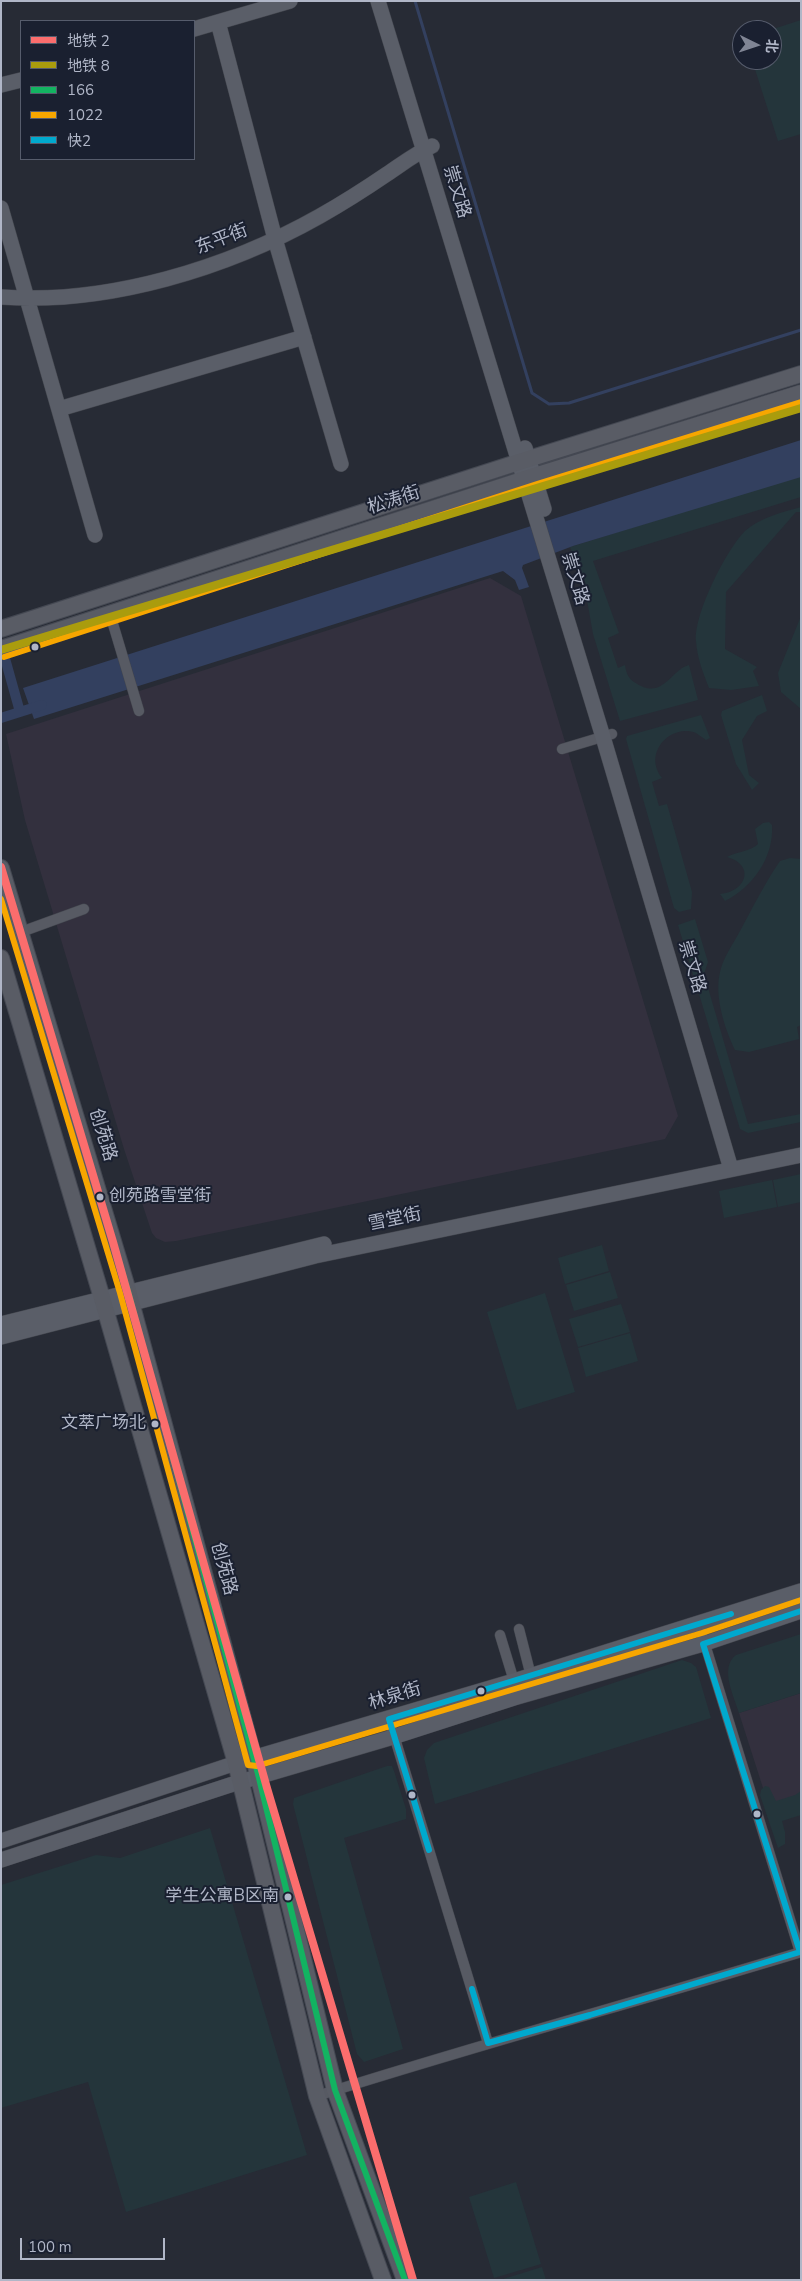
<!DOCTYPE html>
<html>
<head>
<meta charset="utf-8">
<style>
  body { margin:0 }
  #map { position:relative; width:802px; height:2281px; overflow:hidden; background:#272b35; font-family:"Nunito Sans","Noto Sans SC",sans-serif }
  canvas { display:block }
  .frame { position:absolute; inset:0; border:2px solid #b0b6c7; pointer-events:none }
  .legend { position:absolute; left:20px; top:20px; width:175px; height:140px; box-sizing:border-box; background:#1a2030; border:1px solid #565c6c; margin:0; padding:6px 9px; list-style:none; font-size:15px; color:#b0b6c7 }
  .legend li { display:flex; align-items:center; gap:10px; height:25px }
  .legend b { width:25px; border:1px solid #565c6c }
  .north { position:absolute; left:732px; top:20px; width:50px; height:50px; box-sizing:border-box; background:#1a2030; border:1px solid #565c6c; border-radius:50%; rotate:94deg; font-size:14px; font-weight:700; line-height:20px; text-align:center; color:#b0b6c7 }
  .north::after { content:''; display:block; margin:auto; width:18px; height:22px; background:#808594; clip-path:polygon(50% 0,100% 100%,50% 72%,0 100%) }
  .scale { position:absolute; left:20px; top:2238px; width:145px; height:22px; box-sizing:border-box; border:2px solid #b0b6c7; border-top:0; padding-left:6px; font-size:15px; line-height:18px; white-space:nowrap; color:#b0b6c7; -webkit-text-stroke:4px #1a2030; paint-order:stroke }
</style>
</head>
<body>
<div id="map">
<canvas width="802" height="2281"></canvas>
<div class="frame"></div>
<ul class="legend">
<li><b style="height:6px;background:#fb6d6d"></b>地铁 2</li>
<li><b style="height:6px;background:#aa9c0d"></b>地铁 8</li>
<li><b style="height:6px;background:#13b361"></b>166</li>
<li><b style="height:6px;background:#f7a600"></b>1022</li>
<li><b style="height:6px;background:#00a9ce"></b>快2</li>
</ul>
<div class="north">北</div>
<div class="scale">100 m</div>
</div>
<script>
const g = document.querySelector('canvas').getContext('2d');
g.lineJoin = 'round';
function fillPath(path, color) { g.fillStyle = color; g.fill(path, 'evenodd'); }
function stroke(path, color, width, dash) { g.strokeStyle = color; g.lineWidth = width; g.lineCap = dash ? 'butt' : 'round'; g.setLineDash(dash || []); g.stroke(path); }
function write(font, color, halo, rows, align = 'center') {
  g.font = font + ' "Nunito Sans","Noto Sans SC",sans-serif'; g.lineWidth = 4; g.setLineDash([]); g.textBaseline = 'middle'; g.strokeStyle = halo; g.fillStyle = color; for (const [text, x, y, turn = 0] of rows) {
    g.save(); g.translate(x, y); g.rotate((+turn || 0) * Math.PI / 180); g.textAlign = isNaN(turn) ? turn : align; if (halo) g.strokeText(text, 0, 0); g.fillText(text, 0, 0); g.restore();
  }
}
const medical = new Path2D(`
  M490,578l31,18 157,520 -13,23 -489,102 -11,1 -9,-4 -4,-5 -28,-84 -99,-329 -19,-86z
  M801,1693v113l-29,10 -33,-103z`);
const green = new Path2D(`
  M801,20v114l-23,7 -26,-81h20v-30h-2z
  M801,475v22l-208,64 26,72 -11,5 10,30 7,-3c1,7 3,13 9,17 29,20 36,-12 55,-17l9,35 -78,21 -27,-87 -9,-51 -14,-36z
  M801,507v5h-5l-70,80 -1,57 32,18 -4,4 6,15 -28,4 -22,-2c-6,-15 -12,-31 -13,-47 -2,-27 30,-91 49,-110 14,-13 38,-19 56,-24z
  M801,616v93l-20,-17 -3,-19z
  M762,695l5,16 -10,5 -15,24 7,35 10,8 -7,7 -16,-26 -15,-49 1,-4z
  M701,715l9,23 -4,2c-3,-2 -7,-5 -10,-7 -25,-10 -54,20 -34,45l-10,4 7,24 8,-2 25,88 -1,17 -12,3 -5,-4 -48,-169 1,-3z
  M769,822l3,3c2,32 -19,62 -47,76l-5,-7c26,-2 36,-29 7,-37 9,-5 25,-6 31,-13l-3,-15 8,-6z
  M790,858l11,1v166l-4,2 2,12 -50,13 -14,-2c-10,-21 -21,-53 -15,-78 3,-14 13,-28 20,-41 13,-24 25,-48 40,-70z
  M695,919l13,43 -4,12 44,150 53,-10v8l-53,11 -8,-4 -62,-204z
  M801,1174v28l-23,5 -5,-27z
  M772,1180l5,27 -53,11 -5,-27z
  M602,1245l7,26 -44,13 -7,-26z
  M610,1272l8,26 -44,13 -8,-26z
  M545,1293l30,99 -58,18 -30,-98z
  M621,1304l9,28 -52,15 -9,-28z
  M630,1333l8,28 -52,16 -8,-29z
  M801,1634v59l-62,20c-5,-17 -20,-45 -3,-58z
  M682,1660l9,3 5,4 15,51 -276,86 -11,-46 3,-8 7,-7z
  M387,1766h5l2,5 12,38v10l-62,19 59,211 -39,13 -7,-8 -64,-250 1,-6z
  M765,1786l4,1 7,14 19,-6 6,-4v24l-19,6 3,11v12l-7,4 -18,-53 1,-5z
  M210,1828l97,327 -181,57 -38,-130 -87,26v-223l95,-30 24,3z
  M516,2182l25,82 -47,14 -25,-81z
  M542,2267l4,13h-46z`);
const water = new Path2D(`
  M801,440v37l-228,69 -50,19 -1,3 7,19 -10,3 -4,-10 -12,-9 -469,148 -11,-31z`);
const stream = new Path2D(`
  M415,1l117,392 17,11 20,-1 232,-73`);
const canal = new Path2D(`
  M1,644l19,68
  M1,718l41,-13`);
const street = new Path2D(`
  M110,614l29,97
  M562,749l50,-15
  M21,932l63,-23
  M699,1625l101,327
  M519,1629l12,47
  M500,1635l14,46
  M389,1719l99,324
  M317,2096c160,-51 323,-95 484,-144`);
const secondary = new Path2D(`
  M378,1l225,736 128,432
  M218,22l57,217 66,225
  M194,29l96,-28
  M1,85l20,-5
  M1,208l94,327
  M1,297c107,8 227,-29 319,-81 23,-13 45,-27 67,-42 15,-10 29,-21 45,-28
  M59,409l245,-72
  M525,448l19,61
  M1,1324l323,-80
  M1,1337l314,-81 486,-101
  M1,1841l235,-78 278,-82 287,-90
  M1,1860l229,-75 163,-48 124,-40 186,-53 98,-33`);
const primary = new Path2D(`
  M1,629l518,-167 282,-88
  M1,649l533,-173 267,-83
  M1,868l127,423 130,483 77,316 70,190
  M1,958l101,340 134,465 81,333 66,184`);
const bus1 = new Path2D(`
  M1,869l127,422 130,483 77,316 70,190`);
const bus2 = new Path2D(`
  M4,657l533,-173 264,-82
  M1,899l119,394 128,472 9,1 445,-133 99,-33`);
const bus3 = new Path2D(`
  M429,1850l-40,-131 342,-105
  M472,1989l16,54 102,-28 210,-63 -97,-308 98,-33`);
const metro1 = new Path2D(`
  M1,867l112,375 154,546 146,492`);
const metro2 = new Path2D(`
  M1,650l800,-242`);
const markers = [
  [35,647,4.5,"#b0b6c7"],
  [100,1197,4.5,"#b0b6c7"],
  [155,1424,4.5,"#b0b6c7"],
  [481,1691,4.5,"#b0b6c7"],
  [412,1795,4.5,"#b0b6c7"],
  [757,1814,4.5,"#b0b6c7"],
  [288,1897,4.5,"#b0b6c7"]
];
const busNames = [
  ["创苑路雪堂街",109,1197,"left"],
  ["文萃广场北",146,1424],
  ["学生公寓B区南",279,1897]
];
const streetNames = [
  ["崇文路",456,192,73],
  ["东平街",222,240,-21],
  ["松涛街",394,501,-18],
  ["崇文路",574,579,73],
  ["崇文路",691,967,73],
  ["创苑路",102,1135,73],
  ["雪堂街",395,1220,-12],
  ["创苑路",223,1569,75],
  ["林泉街",395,1697,-17]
];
fillPath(medical, '#33303e');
fillPath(green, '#24353b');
fillPath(water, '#33405f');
stroke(stream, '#33405f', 3);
stroke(canal, '#33405f', 10);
stroke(street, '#43464e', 11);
stroke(secondary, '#43464e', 16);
stroke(primary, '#444852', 18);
stroke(street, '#575a63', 10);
stroke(secondary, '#5a5e68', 15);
stroke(primary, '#595c65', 16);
stroke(bus1, '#13b361', 6);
stroke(bus2, '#f7a600', 6);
stroke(bus3, '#00a9ce', 6);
stroke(metro1, '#fb6d6d', 8);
stroke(metro2, '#aa9c0d', 8);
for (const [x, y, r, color] of markers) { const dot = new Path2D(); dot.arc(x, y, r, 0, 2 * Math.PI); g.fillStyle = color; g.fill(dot); stroke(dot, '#1a2030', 2); }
write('17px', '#b0b6c7', '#1a2030', busNames, 'right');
write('18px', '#b0b6c7', '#1a2030', streetNames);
</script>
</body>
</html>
